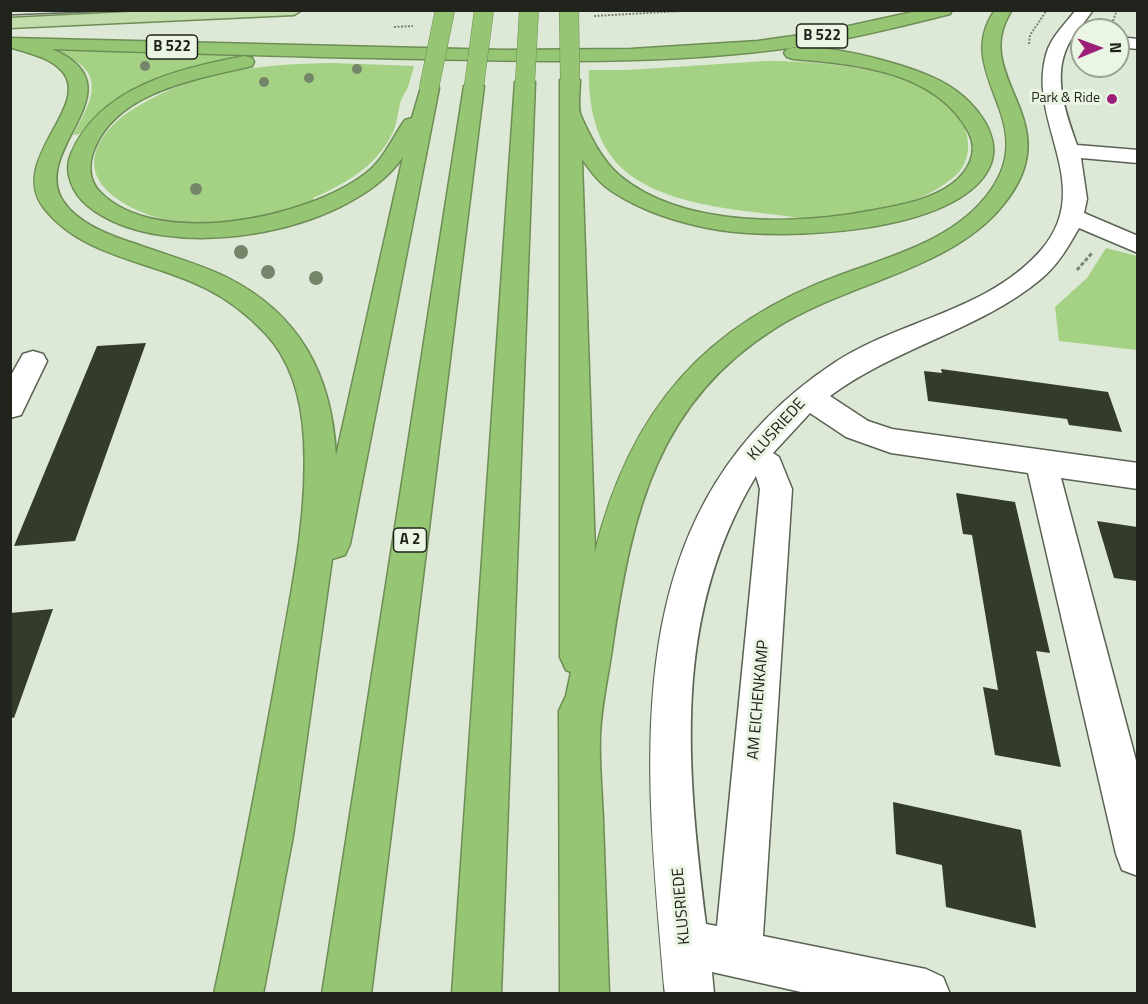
<!DOCTYPE html>
<html>
<head>
<meta charset="utf-8">
<style>
  body { margin:0 }
  #map { position:relative; width:1148px; height:1004px; overflow:hidden; background:#dde8d6; font-family:"Titillium Web",sans-serif }
  canvas { display:block }
  .frame { position:absolute; inset:0; border:12px solid #20241d; pointer-events:none }
  .north { position:absolute; left:1070px; top:18px; width:60px; height:60px; box-sizing:border-box; background:#eaf5e4; border:2px solid #99a194; border-radius:50%; rotate:89deg; font-size:16px; font-weight:700; line-height:24px; text-align:center; color:#20241d }
  .north::after { content:''; display:block; margin:auto; width:21px; height:27px; background:#9c2077; clip-path:polygon(50% 0,100% 100%,50% 72%,0 100%) }
</style>
</head>
<body>
<div id="map">
<canvas width="1148" height="1004"></canvas>
<div class="frame"></div>
<div class="north">N</div>
</div>
<script>
const g = document.querySelector('canvas').getContext('2d');
g.lineJoin = 'round';
function fillPath(path, color) { g.fillStyle = color; g.fill(path, 'evenodd'); }
function stroke(path, color, width, dash) { g.strokeStyle = color; g.lineWidth = width; g.lineCap = dash ? 'butt' : 'round'; g.setLineDash(dash || []); g.stroke(path); }
function write(font, color, halo, rows, align = 'center') {
  g.font = font + ' "Titillium Web",sans-serif'; g.lineWidth = 6; g.setLineDash([]); g.textBaseline = 'middle'; g.strokeStyle = halo; g.fillStyle = color; for (const [text, x, y, turn = 0] of rows) {
    g.save(); g.translate(x, y); g.rotate((+turn || 0) * Math.PI / 180); g.textAlign = isNaN(turn) ? turn : align; if (halo) g.strokeText(text, 0, 0); g.fillText(text, 0, 0); g.restore();
  }
}
const green = new Path2D(`
  M52,50l203,6 -32,6 -121,48 -23,24 -6,1c23,-41 34,-66 -21,-85z
  M766,61c53,0 186,7 201,74 3,15 0,31 -12,41 -36,31 -95,42 -141,43 -15,0 -30,-4 -45,-5 -50,-6 -126,-14 -158,-58 -17,-23 -23,-57 -22,-86h39z
  M333,63l81,3c-3,11 -5,22 -11,30 -4,6 -5,22 -8,31 -14,37 -48,56 -82,71l1,3c-63,21 -145,39 -202,-6 -12,-10 -21,-24 -17,-40 5,-20 23,-37 40,-47 61,-38 128,-44 198,-45z
  M1106,248l31,8v94l-78,-9 -4,-34 32,-29z`);
const building = new Path2D(`
  M146,343l-71,198 -61,5 83,-200z
  M941,369l167,23 14,40 -53,-7 -2,-6 -139,-18 -4,-30 18,2z
  M956,493l59,9 35,151 -14,-2 25,116 -66,-12 -12,-68 15,3 -26,-155 -9,-1z
  M1097,521l40,6v54l-23,-3z
  M53,609l-39,109 -4,-1v-104z
  M893,802l128,28 15,98 -90,-21 -4,-42 -46,-11z`);
const pathFar1 = new Path2D(`
  M594,16l105,-6
  M1113,21l4,-11
  M394,27l19,-1
  M1029,44l1,-9 17,-25`);
const path = new Path2D(`
  M1077,270l15,-17`);
const minor = new Path2D(`
  M1076,10h17c-8,12 -18,22 -25,35 -16,32 -2,69 9,100l61,5v13l-57,-5 6,41 -3,14 54,23v17l-59,-25c-11,19 -21,37 -38,51 -61,51 -145,68 -211,117l38,25 24,8 246,34v26l-77,-11 77,290v108l-16,-6 -6,-16 -88,-381 -137,-20 -45,-16 -36,-24 -37,40 6,4 13,32 -29,447 163,33 17,8 7,17h-140l-98,-22 2,22h-49c-19,-232 -55,-482 169,-631 65,-43 155,-52 208,-114 54,-64 -15,-126 4,-194 4,-17 19,-31 30,-45zM756,476l4,13 -43,437 -11,-2c-19,-156 -35,-307 50,-448z
  M1118,37l20,2v10l-20,-2z
  M33,351l10,3 4,7 -26,54 -11,3v-41l13,-23z`);
const major = new Path2D(`
  M171,10h131l-8,5 -284,13v-10z`);
const highway = new Path2D(`
  M922,10h30l-2,4c-43,11 -85,21 -128,29 -131,22 -266,19 -398,16 -124,-2 -248,-6 -372,-10 90,39 -23,99 11,152 15,23 48,35 73,43 30,11 61,19 90,33 74,37 106,98 110,179l67,-299c-54,78 -240,110 -315,49 -15,-12 -25,-34 -17,-52 28,-67 109,-86 174,-98l7,2 2,4 -2,4c-55,13 -135,25 -158,84 -6,15 -5,31 6,42 57,58 208,26 265,-18 19,-14 27,-36 40,-54l7,-2 10,-34h14l3,4 -89,456 -5,11 -13,4 -39,277 -30,158h-49c24,-111 45,-221 65,-333 13,-73 29,-147 25,-221 -2,-39 -12,-78 -38,-106 -17,-18 -37,-34 -59,-45 -53,-28 -124,-31 -163,-81 -37,-48 49,-102 18,-137 -12,-14 -35,-18 -52,-24v-9l494,12 127,-1 127,-8 63,-9z
  M995,10h17c-45,68 61,110 -9,195 -52,65 -158,78 -229,124 -117,74 -142,184 -161,313 -4,31 -12,63 -13,94 -1,28 2,56 3,84 2,58 4,116 6,174h-49l-1,-283 7,-15 5,-24 -5,-2 -6,-13v-577l10,-6 10,6c0,10 -3,28 1,36 9,20 21,45 39,60 64,53 178,49 255,34 26,-5 55,-10 77,-26 16,-12 27,-32 17,-51 -32,-62 -114,-69 -176,-74l-6,-2 -3,-4 3,-4c33,-8 113,14 145,28 23,10 42,26 54,47 9,18 11,33 -1,51 -41,59 -200,65 -266,55 -37,-6 -75,-18 -106,-38 -13,-8 -22,-20 -31,-33l13,393c35,-141 109,-228 248,-278 52,-19 115,-36 148,-84 50,-71 -40,-117 4,-180z
  M525,76l10,6 -34,912h-49l63,-912z
  M474,80l10,6 -113,908h-49l142,-908z`);
const tram = new Path2D(`
  M10,15l125,-5`);
const highwayBridge = new Path2D(`
  M569,10l1,70
  M525,82l4,-72
  M474,86l10,-76
  M429,88l16,-78`);
const trees = [
  [145,66,5],
  [357,69,5],
  [309,78,5],
  [264,82,5],
  [196,189,6],
  [241,252,7],
  [268,272,7],
  [316,278,7]
];
const markers = [
  [1112,99,6,"#9c2077"]
];
const farPoinames = [
  ["Park & Ride",1100,99]
];
const shields = [
  [822,36,51],
  [172,47,51],
  [410,540,33]
];
const shieldNames = [
  ["B 522",822,36],
  ["B 522",172,47],
  ["A 2",410,540]
];
const streetNames = [
  ["KLUSRIEDE",777,430,-48],
  ["AM EICHENKAMP",759,700,-85],
  ["KLUSRIEDE",682,906,-95]
];
fillPath(green, '#a4d184');
fillPath(building, '#333b2d');
stroke(minor, '#596253', 3);
stroke(major, '#6d8d55', 3);
stroke(highway, '#6d8d55', 3);
stroke(pathFar1, '#7c8377', 2, [2, 1.5]);
stroke(path, '#7c8377', 3, [4, 2]);
fillPath(minor, '#fff');
fillPath(major, '#c0ddab');
fillPath(highway, '#96c673');
stroke(tram, '#61685d', 1.5);
stroke(highwayBridge, '#6d8d55', 20, []);
stroke(highwayBridge, '#96c673', 19);
g.fillStyle = '#75856a';
for (const [x, y, r] of trees) { g.beginPath(); g.arc(x, y, r, 0, 2 * Math.PI); g.fill(); }
for (const [x, y, r, color] of markers) { const dot = new Path2D(); dot.arc(x, y, r, 0, 2 * Math.PI); g.fillStyle = color; g.fill(dot); stroke(dot, '#eaf5e4', 2); }
write('14px', '#20241d', '#eaf5e4', farPoinames, 'right');
for (const [x, y, w] of shields) { const box = new Path2D(); box.roundRect(x - w / 2, y - 12, w, 24, 4.5); g.fillStyle = '#eaf5e4'; g.fill(box); stroke(box, '#20241d', 1.5); }
write('bold 15px', '#20241d', null, shieldNames);
write('16px', '#20241d', '#eaf5e4', streetNames);
</script>
</body>
</html>
